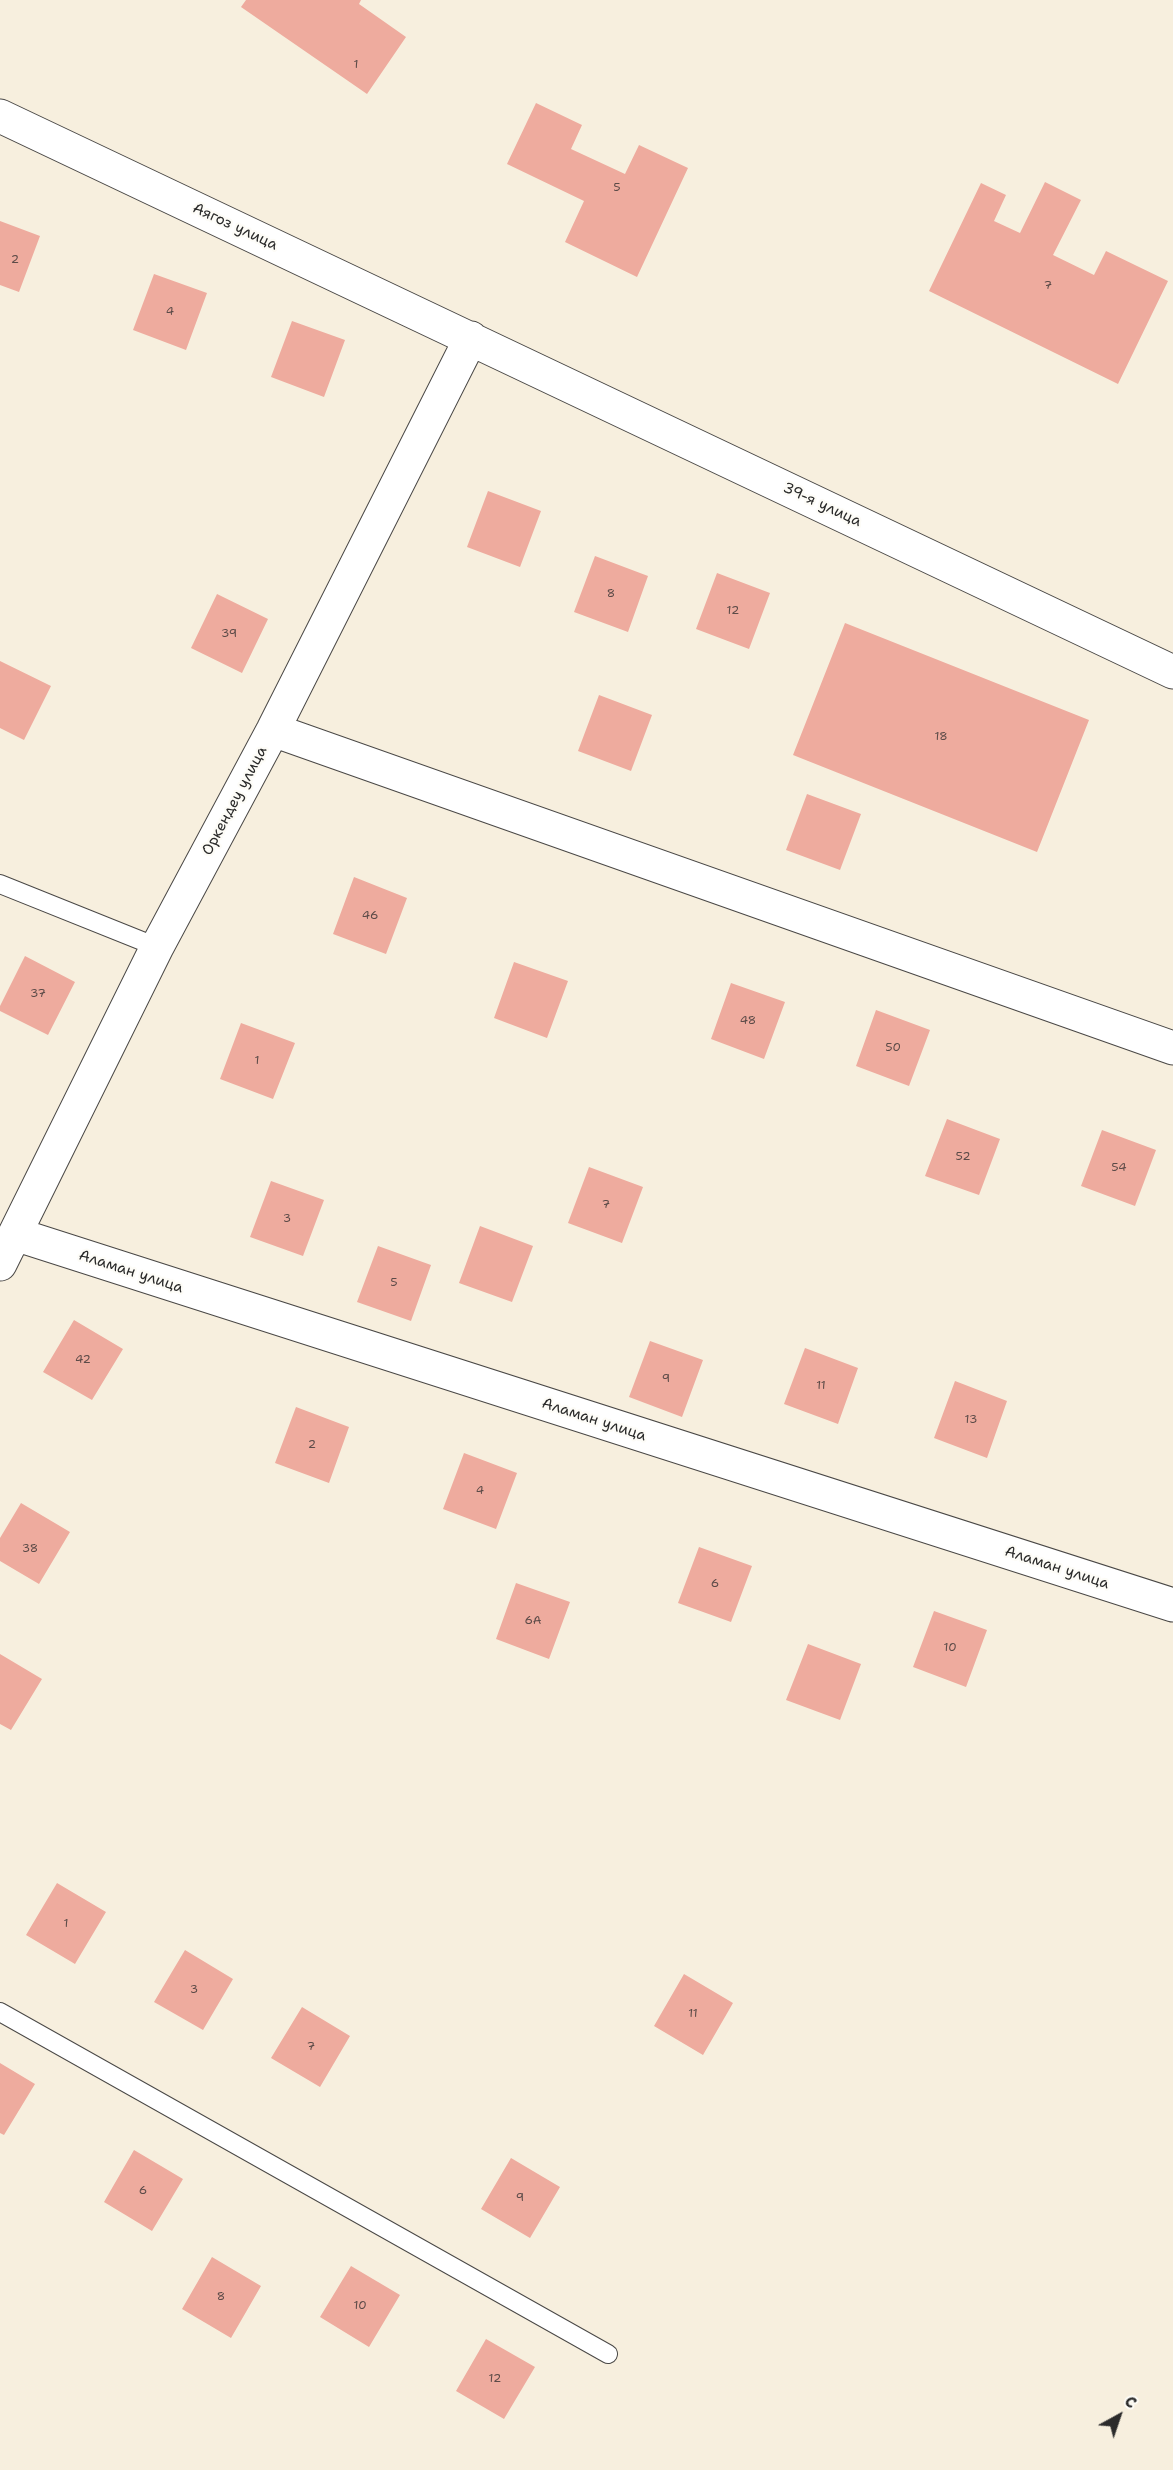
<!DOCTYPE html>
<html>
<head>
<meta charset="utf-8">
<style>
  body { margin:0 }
  #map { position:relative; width:1173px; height:2470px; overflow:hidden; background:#f7efde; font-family:"Shantell Sans",sans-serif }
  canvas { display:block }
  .north { position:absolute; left:1089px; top:2386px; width:60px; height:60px; -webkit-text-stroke:4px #fdfcf7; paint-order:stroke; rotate:40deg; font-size:16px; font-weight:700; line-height:24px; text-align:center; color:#2b2b2b }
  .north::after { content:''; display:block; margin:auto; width:21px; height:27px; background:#2b2b2b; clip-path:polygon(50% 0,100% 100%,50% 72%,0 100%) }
</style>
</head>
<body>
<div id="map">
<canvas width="1173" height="2470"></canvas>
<div class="north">С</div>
</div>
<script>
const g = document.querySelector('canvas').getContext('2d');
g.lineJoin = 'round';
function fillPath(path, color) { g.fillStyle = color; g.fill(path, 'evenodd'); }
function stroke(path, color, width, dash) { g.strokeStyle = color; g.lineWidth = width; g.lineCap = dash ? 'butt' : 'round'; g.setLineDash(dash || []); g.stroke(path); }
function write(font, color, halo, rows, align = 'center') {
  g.font = font + ' "Shantell Sans",sans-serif'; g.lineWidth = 4.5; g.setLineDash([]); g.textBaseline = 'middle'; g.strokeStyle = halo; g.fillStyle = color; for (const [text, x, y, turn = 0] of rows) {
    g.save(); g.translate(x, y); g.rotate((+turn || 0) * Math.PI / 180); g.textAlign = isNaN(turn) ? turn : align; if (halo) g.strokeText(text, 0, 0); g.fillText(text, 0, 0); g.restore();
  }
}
const building = new Path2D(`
  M246,0h115l-2,4 47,33 -39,57 -126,-87z
  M536,103l46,22 -11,24 54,25 14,-29 49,23 -51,109 -72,-35 19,-41 -77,-37z
  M1045,182l36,18 -28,55 41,20 12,-24 62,30 -50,103 -189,-93 52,-108 25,12 -12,26 26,12z
  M0,221l40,15 -21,56 -19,-7z
  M154,274l53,19 -21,57 -53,-20z
  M292,321l53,19 -21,57 -53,-20z
  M488,491l53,20 -21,56 -53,-20z
  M595,556l53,20 -20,56 -54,-20z
  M717,573l53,20 -21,56 -53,-20z
  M217,594l51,25 -26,54 -51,-25z
  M845,623l244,97 -52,132 -244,-97z
  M0,661l51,25 -27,54 -24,-12z
  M599,695l53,20 -21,56 -53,-20z
  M807,794l54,20 -21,56 -54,-20z
  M354,877l53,21 -21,56 -53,-20z
  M25,956l50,26 -27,53 -48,-24v-5z
  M514,962l54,19 -21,57 -53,-20z
  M731,983l54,19 -21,57 -53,-20z
  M876,1010l54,20 -21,56 -53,-20z
  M241,1023l54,20 -22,56 -53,-20z
  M947,1119l53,20 -21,56 -54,-19z
  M1102,1130l54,20 -21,56 -54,-20z
  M589,1167l54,20 -21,56 -54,-20z
  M271,1181l53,19 -21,56 -53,-19z
  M480,1226l53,20 -21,56 -53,-19z
  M378,1246l53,19 -20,56 -54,-19z
  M74,1320l49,29 -31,51 -49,-28z
  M650,1341l53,19 -21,57 -53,-20z
  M805,1348l53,20 -20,56 -54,-20z
  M955,1381l52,20 -20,57 -53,-20z
  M296,1407l53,20 -20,56 -54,-20z
  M464,1453l53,20 -21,56 -53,-20z
  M21,1503l49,29 -31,52 -39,-23v-23z
  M699,1547l53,19 -21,56 -53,-19z
  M516,1583l54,19 -21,57 -53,-20z
  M934,1611l53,19 -21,57 -53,-20z
  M808,1644l53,20 -21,56 -54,-20z
  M0,1654l42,25 -31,51 -11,-6z
  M57,1883l49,29 -31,52 -49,-29z
  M185,1950l48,29 -30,51 -49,-28z
  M684,1974l49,29 -30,52 -49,-29z
  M302,2007l48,29 -30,51 -49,-29z
  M0,2063l35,21 -31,51 -4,-2z
  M134,2150l49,29 -31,52 -48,-29z
  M511,2158l49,29 -30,51 -49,-29z
  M212,2257l49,29 -30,52 -49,-29z
  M351,2266l49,29 -31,52 -49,-30z
  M486,2339l49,28 -31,52 -48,-28z`);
const service = new Path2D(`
  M0,884l157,63
  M0,2012l608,342`);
const minor = new Path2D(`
  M0,116l1173,556
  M273,730l900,318
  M15,1234l1158,371
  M0,1264l157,-317 116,-217 198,-392`);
const numberNames = [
  ["1",356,65],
  ["5",617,188],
  ["2",15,260],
  ["7",1048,286],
  ["4",170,312],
  ["8",611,594],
  ["12",733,611],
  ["39",229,634],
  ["18",941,737],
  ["46",370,916],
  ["37",38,994],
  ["48",748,1021],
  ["50",893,1048],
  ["1",257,1061],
  ["52",963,1157],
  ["54",1119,1168],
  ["7",606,1205],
  ["3",287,1219],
  ["5",394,1283],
  ["42",83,1360],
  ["9",666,1379],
  ["11",821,1386],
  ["13",971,1420],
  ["2",312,1445],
  ["4",480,1491],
  ["38",30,1549],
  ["6",715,1584],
  ["6А",533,1621],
  ["10",950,1648],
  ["1",66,1924],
  ["3",194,1990],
  ["11",693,2014],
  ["7",311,2047],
  ["6",143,2191],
  ["9",520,2198],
  ["8",221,2297],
  ["10",360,2306],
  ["12",495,2379]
];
const streetNames = [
  ["Аягоз улица",235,227,25],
  ["39-я улица",822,505,25],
  ["Оркендеу улица",235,801,-62],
  ["Аламан улица",131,1272,18],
  ["Аламан улица",594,1420,18],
  ["Аламан улица",1057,1568,18]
];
fillPath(building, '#eeab9e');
stroke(service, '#4a4846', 20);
stroke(minor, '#4a4846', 35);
stroke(service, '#fff', 18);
stroke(minor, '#fff', 33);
write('12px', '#5c4b48', null, numberNames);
write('15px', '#2b2b2b', '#fdfcf7', streetNames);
</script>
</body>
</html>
